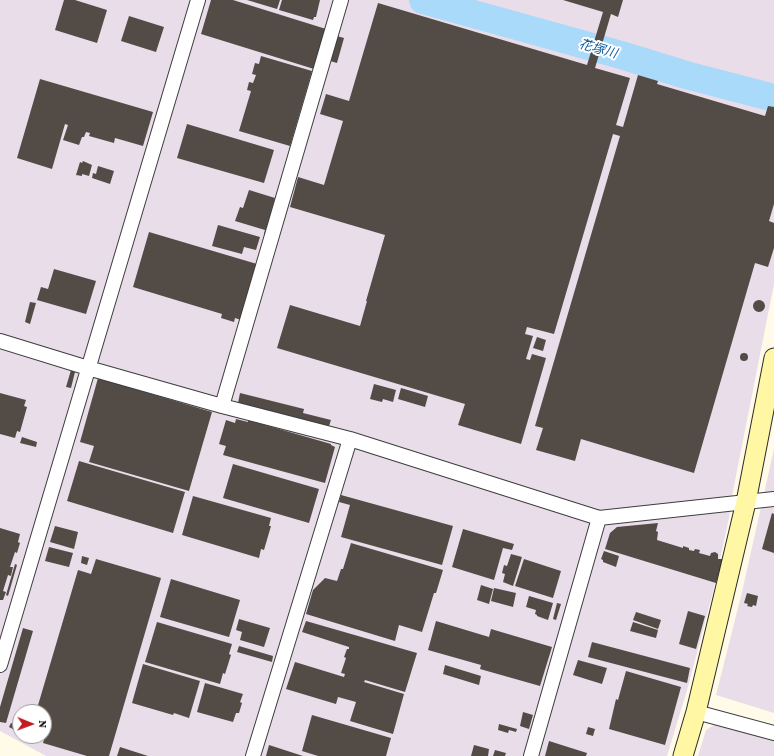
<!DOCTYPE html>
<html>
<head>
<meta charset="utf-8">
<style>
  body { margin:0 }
  #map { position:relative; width:774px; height:756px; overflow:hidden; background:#fffbe8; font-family:"Crimson Pro",serif }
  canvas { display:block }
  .north { position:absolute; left:12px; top:704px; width:40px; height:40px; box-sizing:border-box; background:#fff; border:1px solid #9d9d9d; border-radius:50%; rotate:91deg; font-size:11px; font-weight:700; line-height:16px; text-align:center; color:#0a0a0a }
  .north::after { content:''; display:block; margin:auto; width:14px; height:18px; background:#c01d21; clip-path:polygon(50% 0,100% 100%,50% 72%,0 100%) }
</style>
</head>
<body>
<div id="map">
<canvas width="774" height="756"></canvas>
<div class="north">N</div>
</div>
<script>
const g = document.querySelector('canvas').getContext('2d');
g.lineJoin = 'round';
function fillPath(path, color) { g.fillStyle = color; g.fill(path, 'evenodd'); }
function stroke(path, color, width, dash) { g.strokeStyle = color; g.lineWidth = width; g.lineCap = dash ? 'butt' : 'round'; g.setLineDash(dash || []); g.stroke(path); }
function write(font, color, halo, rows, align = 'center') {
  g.font = font + ' "Crimson Pro","Noto Sans JP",serif'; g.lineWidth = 4; g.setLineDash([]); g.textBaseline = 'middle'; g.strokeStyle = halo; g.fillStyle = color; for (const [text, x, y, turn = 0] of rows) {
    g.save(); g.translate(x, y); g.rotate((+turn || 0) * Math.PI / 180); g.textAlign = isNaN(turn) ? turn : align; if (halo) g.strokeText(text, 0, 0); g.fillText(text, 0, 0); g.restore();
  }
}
const industrial = new Path2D(`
  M0,0h774v284l-41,207 -4,27 -16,74 -25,95 -21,69h-621l-46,-25zM20,712h24v24h-24z
  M774,449v264l-58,-18 26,-103z
  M716,724l58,17v15h-76l8,-26z`);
const river = new Path2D(`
  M423,0l198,55 65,20 88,23`);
const building = new Path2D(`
  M64,0h11l32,10 -10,33 -42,-13z
  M211,0h22l93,29 -12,40 -113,-35z
  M247,0h33l-3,9z
  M282,0h38l-4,17h-2l-1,3 -34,-10z
  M563,0h60l-5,17 -7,-3 -16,54 35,10 -14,47 7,2 15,-52 20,6 -1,3 108,32 3,-10 6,1v97l-5,17 5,2v25l-6,19 -13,-4 -61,210 -113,-34 -6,22 -39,-11 7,-22 -8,-2 85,-290 -7,-2 -59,200 -27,-7 -2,7 8,2 -7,23 4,1 2,-6 14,4 -25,86 -63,-19 7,-21 -188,-56 13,-43 70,21 7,-25h-1l19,-66 -95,-28 8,-30 26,8 19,-64 -23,-7 6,-20 23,7 29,-98 209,62 16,-53z
  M129,16l35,11 -8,25 -35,-11z
  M337,36l7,2 -7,25 -7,-2z
  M261,56l51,15 -22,75 -51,-15 12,-40 -4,-1 2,-8 4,1 3,-8 -4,-1 3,-11 4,1z
  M40,79l113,33 -10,34 -28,-8 -1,5 -25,-7 1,-3 -4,-1 -2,5h-2l-3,8 -16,-5 5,-15 -3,-1 -13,45 -35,-11z
  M187,124l87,26 -10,33 -87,-25z
  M83,161l9,4 -3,11 -7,-2v2l-6,-1 4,-13 2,1z
  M98,166l16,5 -4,13 -18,-6 1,-5 3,1z
  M249,190l26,8 -7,25 1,1 -3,11 -2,-1 1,-4 -30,-9 5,-14 3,1z
  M218,225l42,12 -4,13 -12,-3 -2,7 -30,-8z
  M149,232l108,32 -16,56 -6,-2 -1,4 -13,-4 1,-4 -89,-27z
  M54,269l42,12 -10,33 -49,-14 4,-13 7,2z
  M753 306a6 6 0 1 1 12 0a6 6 0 1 1-12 0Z
  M30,302l6,1 -6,21 -5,-2z
  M537,337l9,3 -3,11 -10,-3z
  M740 357a4 4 0 1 1 8 0a4 4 0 1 1-8 0Z
  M71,370l4,2 -4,16 -5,-1z
  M98,378l114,34 -23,79 -100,-29 5,-16 -14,-4z
  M374,384l22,6 -3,12 -10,-3 -1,3 -12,-3z
  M401,388l27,8 -3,11 -27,-8z
  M0,393l26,7 -2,6 3,1 -7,25 -3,-1 -2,7 -15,-4z
  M240,393l64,16 -1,4 28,7 -2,6 -91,-23z
  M236,419l12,3v-2l83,24v1l4,2 -10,36 -102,-28 3,-9 -7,-2 7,-24 9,3z
  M22,437l15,5 -1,5 -16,-4z
  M79,461l106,31 -12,41 -106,-32z
  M233,464l86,25 -10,34 -86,-25z
  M341,495l112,31 -11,39 -101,-28 9,-32 -11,-3z
  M193,496l78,22 -2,8h2l-7,24 -3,-1 -2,9 -77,-23z
  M772,513l2,1v39l-12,-4z
  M658,523l-2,8 2,1 -1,8 26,8v-2l6,2v2l5,1 1,-2 5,1 -1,3 11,3 1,-3 4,-1 3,2v5h5l-7,24 -111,-34 5,-16 7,-6z
  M55,526l23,6 -4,17 -24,-7z
  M0,528l20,6 -2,8 2,1 -3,10 -2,-1 -5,15h3l-2,9 -3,-1 -5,16 3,1 -3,8h-3z
  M463,529l51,15 -2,6 -9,-2 -9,32 -42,-13z
  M351,543l92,27 -7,23h-2l-12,39 -23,-7 -4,16 -89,-27 7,-24 12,-12 12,3 4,-12h2z
  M49,547l24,6 -4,14 -24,-6z
  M604,551l15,5 -3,11 -13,-5v-2l-2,-1z
  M511,554l11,3 -9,29 -10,-4 2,-8 -3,-1 2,-8 3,1z
  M82,556l7,2 -2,7 -6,-2z
  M96,559l65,19 -52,178h-22l-44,-13 4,-15 -3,-1v-15h-8l42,-142 13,4z
  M524,559l37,12 -8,27 -38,-12z
  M15,564l2,1 -9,31 -2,-1z
  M171,579l69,21 -11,37 -69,-20z
  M481,585l12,4 -4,15 -12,-4z
  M494,588l22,5 -3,14 -22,-6z
  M747,593l11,3 -2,10 -3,-1 -1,2 -5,-1 1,-2 -4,-1z
  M529,596l24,7 -5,17 -11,-4v-1l-2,-1 1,-4 -10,-3z
  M557,603l4,1 -5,16 -3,-1z
  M688,611l17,5 -9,33 -17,-5z
  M636,612l25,8 -3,9 -25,-9z
  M239,619l31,9 -6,19 -24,-7 2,-8 -6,-2z
  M306,621l111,32 -12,39 -40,-12 -1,2 40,12 -11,40 -43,-13 6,-19 -18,-5 -2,7 -50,-15 9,-27 49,15 1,-3 -4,-1 5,-15 -2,-1 3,-8h2v-2l-47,-15z
  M436,621l53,16 2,-8 61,18 -12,39 -60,-17 1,-4 -53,-15z
  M157,622l75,22 -3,10 2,1 -6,19 -2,-1 -3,11 -75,-22z
  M633,622l25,8 -2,8 -26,-7z
  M23,628l10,3 -27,92 -6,-1v-15z
  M592,642l98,26 -3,15 -99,-26z
  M239,646l34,10 -1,6 -35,-10z
  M578,660l29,8 -5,16 -29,-9z
  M143,664l57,17 -11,37 -15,-5 -1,2 -41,-12z
  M445,665l36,11 -2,9 -36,-11z
  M626,671l55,16 -16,58 -56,-16 7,-30 2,1z
  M205,683l38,11 -3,8 2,1 -3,10h-3l-3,9 -36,-10z
  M523,712l10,3 -4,14 -9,-3z
  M312,715l79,23 -5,18h-68l-16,-5z
  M11,723l9,5v5l-11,-6z
  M499,724l18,5 -1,3 -7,-2 -1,3 -10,-3z
  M588,727l7,2 -2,7 -7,-2z
  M549,741l38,12 -1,3h-41z
  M269,745l34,11h-37z
  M474,745l15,4 -1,7h-17z
  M120,747l28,9h-31z
  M495,750l11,3 -1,3h-12z`);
const street = new Path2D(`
  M0,341l88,27 134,38 128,33 249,79 175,-19
  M222,406l119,-406
  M0,665l198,-665
  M696,712l78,21
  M253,756l97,-317
  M531,756l68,-238`);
const secondary = new Path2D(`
  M683,756l13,-44 50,-210 28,-144`);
const waterNames = [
  ["花塚川",598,49,16]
];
fillPath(industrial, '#e9ddea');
stroke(river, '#a9daf9', 28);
fillPath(building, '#534c46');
stroke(street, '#3d3d3d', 16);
stroke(secondary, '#2c2c2c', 21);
stroke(street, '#fff', 14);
stroke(secondary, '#fff7a3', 19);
write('italic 13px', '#0f5ea1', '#fff', waterNames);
</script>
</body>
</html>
